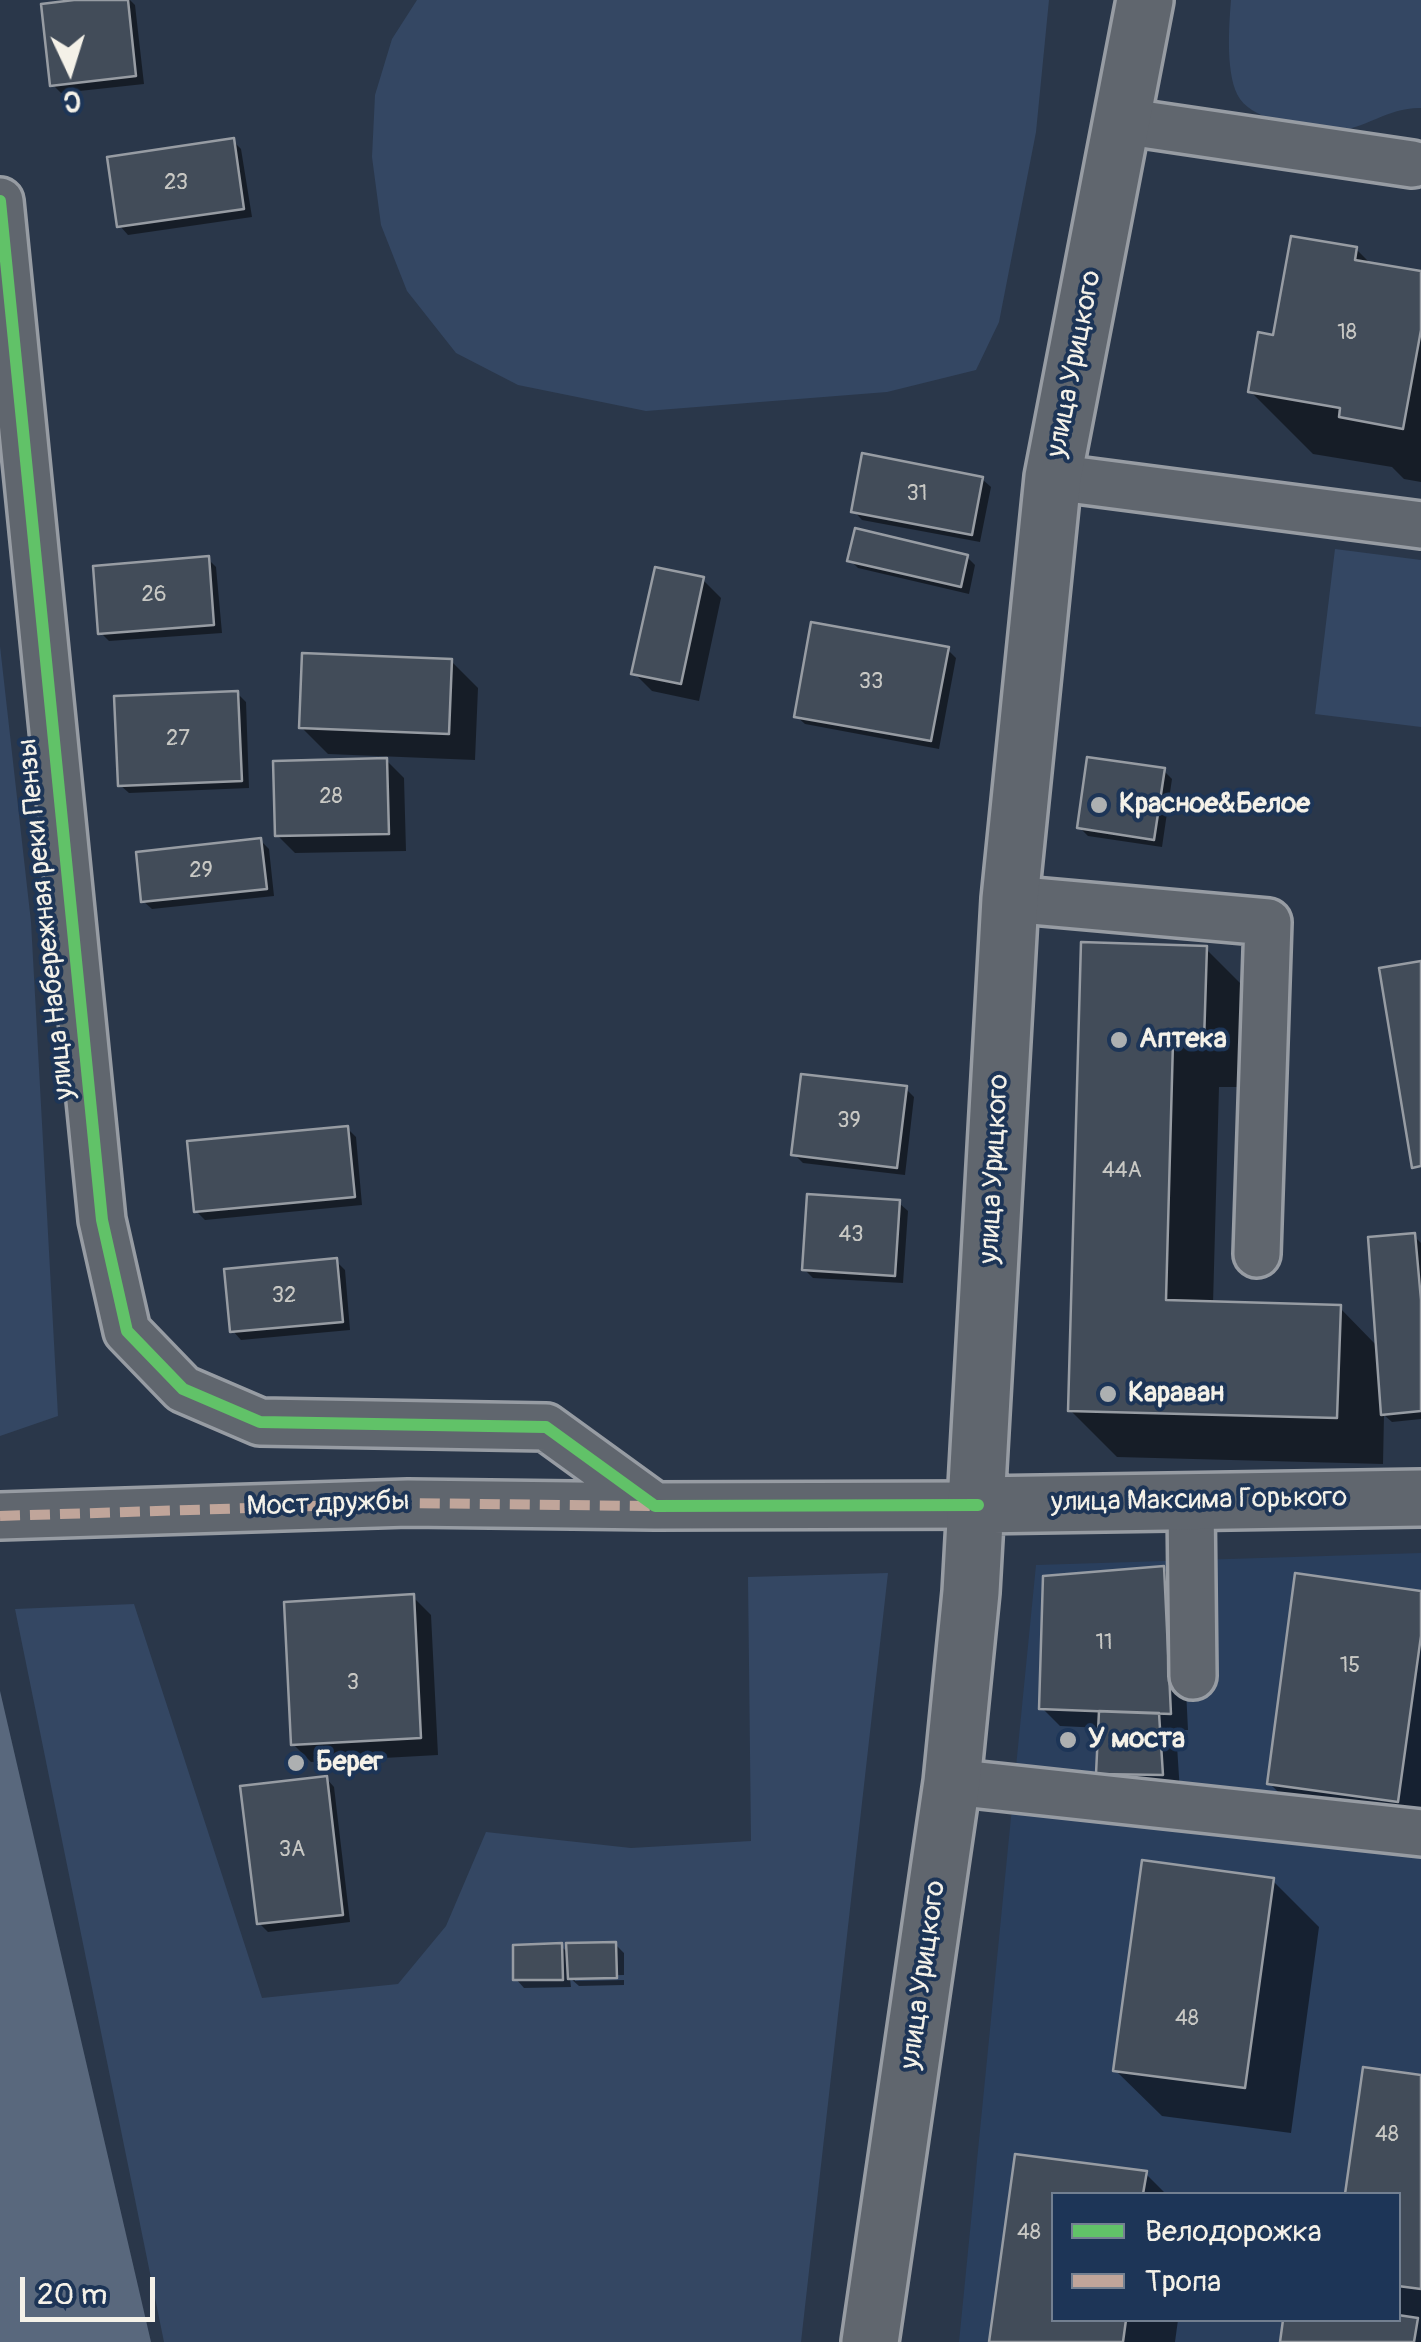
<!DOCTYPE html>
<html>
<head>
<meta charset="utf-8">
<style>
  body { margin:0 }
  #map { position:relative; width:1421px; height:2342px; overflow:hidden; background:#2a374a; font-family:Pangolin,sans-serif }
  canvas { display:block }
  .legend { position:absolute; left:1051px; top:2192px; width:350px; height:130px; box-sizing:border-box; background:#1d3557; border:2px solid #738091; margin:0; padding:12px 18px; list-style:none; font-size:30px; color:#f4f1e8 }
  .legend li { display:flex; align-items:center; gap:20px; height:50px }
  .legend b { width:50px; border:2px solid #738091 }
  .north { position:absolute; left:20px; top:20px; width:100px; height:100px; -webkit-text-stroke:8px #1d3557; paint-order:stroke; rotate:176deg; font-size:28px; font-weight:700; line-height:40px; text-align:center; color:#f4f1e8 }
  .north::after { content:''; display:block; margin:auto; width:35px; height:45px; background:#f4f1e8; clip-path:polygon(50% 0,100% 100%,50% 72%,0 100%) }
  .scale { position:absolute; left:20px; top:2277px; width:135px; height:45px; box-sizing:border-box; border:5px solid #f4f1e8; border-top:0; padding-left:12px; font-size:30px; line-height:35px; white-space:nowrap; color:#f4f1e8; -webkit-text-stroke:8px #1d3557; paint-order:stroke }
</style>
</head>
<body>
<div id="map">
<canvas width="1421" height="2342"></canvas>
<ul class="legend">
<li><b style="height:12px;background:#61c268"></b>Велодорожка</li>
<li><b style="height:12px;background:#c0a59a"></b>Тропа</li>
</ul>
<div class="north">С</div>
<div class="scale">20 m</div>
</div>
<script>
const g = document.querySelector('canvas').getContext('2d');
g.lineJoin = 'round';
function fillPath(path, color) { g.fillStyle = color; g.fill(path, 'evenodd'); }
function stroke(path, color, width, dash) { g.strokeStyle = color; g.lineWidth = width; g.lineCap = dash ? 'butt' : 'round'; g.setLineDash(dash || []); g.stroke(path); }
function write(font, color, halo, rows, align = 'center') {
  g.font = font + ' Pangolin,sans-serif'; g.lineWidth = 8; g.setLineDash([]); g.textBaseline = 'middle'; g.strokeStyle = halo; g.fillStyle = color; for (const [text, x, y, turn = 0] of rows) {
    g.save(); g.translate(x, y); g.rotate((+turn || 0) * Math.PI / 180); g.textAlign = isNaN(turn) ? turn : align; if (halo) g.strokeText(text, 0, 0); g.fillText(text, 0, 0); g.restore();
  }
}
const built = new Path2D(`
  M1421,1553v789h-462l77,-777zM1054,2194h344v126h-344z`);
const green = new Path2D(`
  M417,0h632l-13,132 -37,190 -23,48 -89,22 -241,19 -128,-26 -62,-32 -49,-62 -26,-66 -9,-68 3,-62 17,-56z
  M1231,0h190v108c-32,-1 -56,21 -88,24 -17,1 -38,-5 -53,-10 -13,-4 -32,-11 -40,-23 -15,-22 -11,-73 -9,-99z
  M1335,549l86,11v167l-106,-13z
  M0,646l31,276 27,494 -58,20z
  M888,1573l-87,769h-637l-149,-733 119,-5 128,394 136,-14 48,-58 40,-94 145,16 120,-7 -3,-264z`);
const water = new Path2D(`
  M0,1691l151,651h-151z`);
const shadow = new Path2D(`
  M96,0h34l5,5 9,79 -83,9 -8,-8z
  M233,141l8,8 11,68 -124,18 -8,-9z
  M1356,249l16,16 49,8v209l-17,-3 -12,-12 -79,-13 -63,-63 25,-53z
  M982,479l9,8 -11,55 -118,-22 -8,-9z
  M967,557l8,8 -6,29 -111,-26 -8,-8z
  M208,559l8,8 6,66 -113,8 -8,-8z
  M703,580l18,18 -22,103 -47,-10 -18,-18z
  M947,649l9,9 -17,91 -134,-25 -9,-8z
  M451,661l27,27 -3,72 -147,-6 -27,-27z
  M237,693l9,9 3,86 -120,5 -9,-8z
  M383,757l21,21 2,73 -111,2 -18,-18 106,-75z
  M1164,771l8,8 -10,68 -74,-11 -9,-9z
  M261,841l8,8 5,47 -122,13 -9,-8z
  M1084,945l122,4 46,46 -2,92h-31l-6,217 127,4 38,39 36,-111 7,7v176l-29,3 -8,-7 -1,49 -266,-7 -47,-47z
  M906,1089l8,8 -9,78 -102,-12 -9,-9z
  M347,1128l9,9 6,68 -157,15 -9,-9z
  M899,1203l9,8 -5,72 -90,-5 -9,-9z
  M336,1261l9,9 5,60 -109,10 -8,-9z
  M1163,1569l18,18 7,143h-12l4,62 -63,-1 -18,-18 2,-45 -41,-2 -18,-18z
  M1421,1594v250l-105,-15 -47,-46z
  M413,1597l18,18 7,140 -127,7 -18,-18z
  M326,1778l8,9 16,135 -82,10 -9,-9z
  M1272,1880l47,47 -28,206 -129,-17 -47,-46z
  M615,1944l9,9v22l-49,1v5l49,-1v5l-45,1 -9,-8 1,9 -47,1 -8,-9 45,-33 8,8z
  M1365,2070l56,8v264h-138l3,-22h112v-126h-50z
  M1017,2156l129,18 20,20h-112v126h124l-3,22h-184z`);
const building = new Path2D(`
  M74,0h54l8,76 -86,10 -9,-82z
  M234,138l10,71 -127,18 -10,-70z
  M1291,236l66,11 -2,13 66,11v59l-18,99 -64,-12 1,-9 -92,-16 10,-60 15,3z
  M862,453l121,24 -11,58 -121,-23z
  M855,528l113,27 -7,32 -114,-26z
  M209,556l5,69 -116,9 -5,-68z
  M655,567l49,10 -23,107 -50,-10z
  M811,622l138,25 -18,94 -137,-24z
  M302,653l150,6 -3,75 -150,-6z
  M238,691l4,90 -124,5 -4,-90z
  M1087,757l78,11 -11,72 -77,-12z
  M387,758l2,76 -114,2 -2,-75z
  M261,838l6,51 -126,13 -5,-50z
  M1081,942l126,4 -3,96h-31l-7,258 175,5 -4,113 -269,-7z
  M1421,961v205l-9,2 -33,-200z
  M801,1074l106,12 -10,82 -106,-13z
  M348,1126l7,71 -161,15 -7,-71z
  M807,1194l93,6 -5,76 -93,-6z
  M1415,1233l6,67v111l-40,4 -13,-178z
  M337,1258l6,64 -113,10 -6,-63z
  M1164,1566l7,148 -132,-5 4,-133z
  M1295,1573l126,18v45l-23,166 -131,-18z
  M414,1594l7,144 -130,7 -7,-143z
  M1099,1711l60,2 4,62 -67,-1z
  M327,1776l16,139 -86,9 -17,-138z
  M1142,1860l132,18 -29,210 -132,-17z
  M616,1942l1,36 -49,1 -2,-36z
  M562,1943l1,37h-50v-35z
  M1363,2067l58,8v214l-23,-3v-92h-53z
  M1015,2154l132,17 -4,23h-89v126h72l-3,22h-134z
  M1398,2315l20,3 -4,24h-134l3,-22h115z`);
const minor = new Path2D(`
  M1122,121l290,43
  M0,201l102,1019 25,111 56,58 77,33 286,5 109,79
  M1053,477l368,48
  M1010,899l258,23 -11,332
  M1191,1502l2,174
  M0,1516l408,-13 247,3 323,-1
  M952,1782l469,51`);
const major = new Path2D(`
  M978,1505l443,-7
  M870,2342l82,-560 19,-190 39,-693 43,-422 92,-477`);
const quiet = new Path2D(`
  M0,1516l408,-13 242,3`);
const cycleway = new Path2D(`
  M0,201l102,1019 25,111 56,58 77,33 286,5 109,79 323,-1`);
const markers = [
  [1099,805,10,"#adb0b1"],
  [1119,1040,10,"#adb0b1"],
  [1108,1394,10,"#adb0b1"],
  [1068,1740,10,"#adb0b1"],
  [296,1763,10,"#adb0b1"]
];
const numberNames = [
  ["23",176,183],
  ["18",1347,333],
  ["31",917,494],
  ["26",154,595],
  ["33",871,682],
  ["27",178,739],
  ["28",331,797],
  ["29",201,871],
  ["39",849,1121],
  ["44А",1122,1171],
  ["43",851,1235],
  ["32",284,1296],
  ["11",1104,1643],
  ["15",1350,1666],
  ["3",353,1683],
  ["3А",292,1850],
  ["48",1187,2019],
  ["48",1387,2135],
  ["48",1029,2233]
];
const streetNames = [
  ["улица Урицкого",1075,364,-79],
  ["улица Набережная реки Пензы",47,919,-96],
  ["улица Урицкого",995,1169,-87],
  ["улица Максима Горького",1199,1501,-1],
  ["Мост дружбы",328,1505,-2],
  ["улица Урицкого",924,1975,-82]
];
const poiNames = [
  ["Красное&Белое",1119,805],
  ["Аптека",1139,1040],
  ["Караван",1128,1394],
  ["У моста",1088,1740],
  ["Берег",316,1763]
];
fillPath(built, '#2a3f5d');
fillPath(green, '#344763');
fillPath(water, '#59687d');
fillPath(shadow, '#0007');
fillPath(building, '#424c59');
stroke(building, '#979ca3', 2.5);
stroke(minor, '#979ca3', 52);
stroke(major, '#979ca3', 62);
stroke(minor, '#60666e', 45);
stroke(major, '#60666e', 55);
stroke(quiet, '#c0a59a', 10, [20, 10]);
stroke(cycleway, '#61c268', 12);
for (const [x, y, r, color] of markers) { const dot = new Path2D(); dot.arc(x, y, r, 0, 2 * Math.PI); g.fillStyle = color; g.fill(dot); stroke(dot, '#1d3557', 4); }
write('22px', '#c8c8c4', null, numberNames);
write('28px', '#f4f1e8', '#1d3557', streetNames);
write('bold 28px', '#f4f1e8', '#1d3557', poiNames, 'left');
</script>
</body>
</html>
